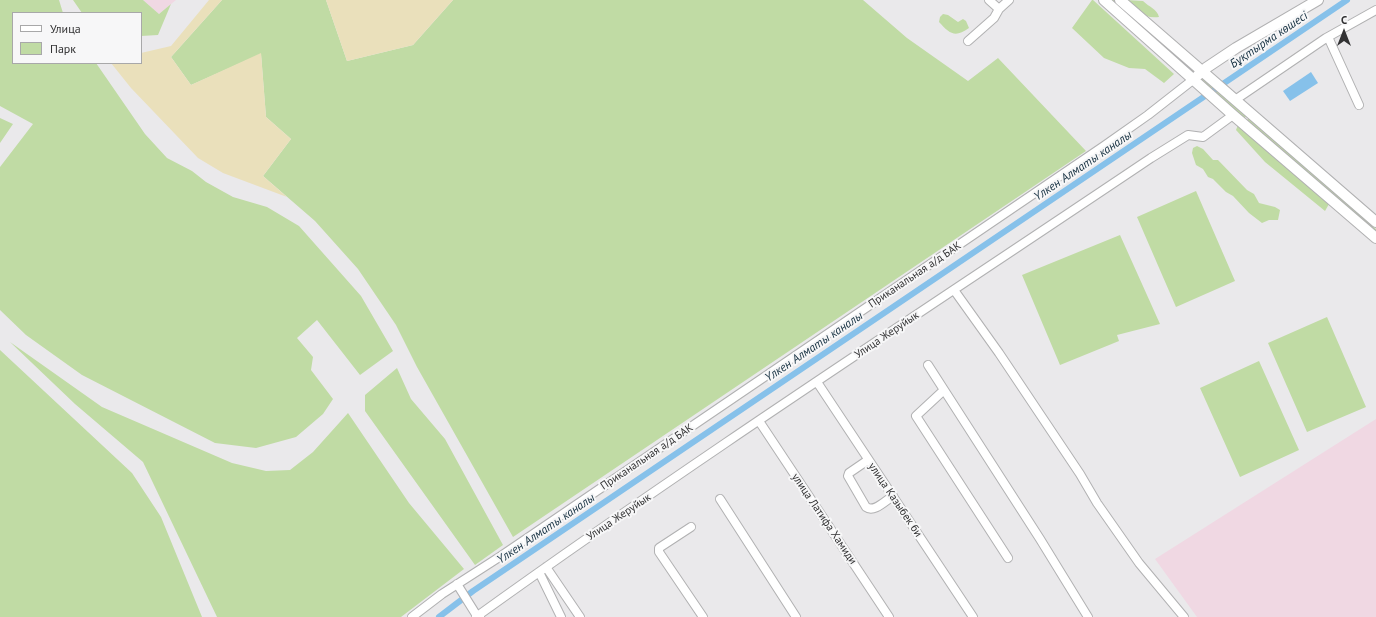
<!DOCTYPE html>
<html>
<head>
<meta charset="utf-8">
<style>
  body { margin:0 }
  #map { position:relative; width:1376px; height:617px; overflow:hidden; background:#eae9eb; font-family:"PT Sans",sans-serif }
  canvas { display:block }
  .legend { position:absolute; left:12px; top:12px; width:130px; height:52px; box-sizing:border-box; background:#f7f7f8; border:1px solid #a8a8a9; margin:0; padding:5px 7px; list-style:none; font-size:12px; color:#323233 }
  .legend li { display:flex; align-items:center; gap:8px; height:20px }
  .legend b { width:20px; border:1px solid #a8a8a9 }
  .north { position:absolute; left:1324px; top:12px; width:40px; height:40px; -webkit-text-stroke:3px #f7f7f8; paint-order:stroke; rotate:0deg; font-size:11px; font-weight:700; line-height:16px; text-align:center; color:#323233 }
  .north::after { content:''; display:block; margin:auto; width:14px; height:18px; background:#323233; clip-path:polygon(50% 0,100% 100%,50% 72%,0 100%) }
</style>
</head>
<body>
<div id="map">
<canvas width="1376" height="617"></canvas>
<ul class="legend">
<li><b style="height:5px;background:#fff"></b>Улица</li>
<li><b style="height:11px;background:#c0dba4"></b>Парк</li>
</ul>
<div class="north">С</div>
</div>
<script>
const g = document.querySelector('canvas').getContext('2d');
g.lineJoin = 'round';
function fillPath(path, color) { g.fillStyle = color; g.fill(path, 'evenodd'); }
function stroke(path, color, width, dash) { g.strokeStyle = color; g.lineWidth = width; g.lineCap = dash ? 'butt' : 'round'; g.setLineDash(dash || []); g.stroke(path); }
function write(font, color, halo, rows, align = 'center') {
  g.font = font + ' "PT Sans",sans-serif'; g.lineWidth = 4; g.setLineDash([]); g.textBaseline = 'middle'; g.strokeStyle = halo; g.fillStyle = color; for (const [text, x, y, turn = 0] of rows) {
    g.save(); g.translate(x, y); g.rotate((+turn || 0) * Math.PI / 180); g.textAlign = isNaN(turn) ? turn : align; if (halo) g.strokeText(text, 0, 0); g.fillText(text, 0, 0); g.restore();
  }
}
const education = new Path2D(`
  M143,0h33l-17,14z
  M1376,419v198h-179l-42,-58z`);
const green = new Path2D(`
  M0,0h59l4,13h-50v50h83l49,71 22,24 25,13 14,11 27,15 34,10 32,19 62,70 32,55 -33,24 -43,-55 -20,18 16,19 -2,13 22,29 -10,15 -27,23 -40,11 -41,-5 -133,-68 -56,-40 -26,-25v-143l33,-43 -33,-18z
  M73,0h70l16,14 12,-10 -13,31 -17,1v-23h-59z
  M222,0h104l21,61 66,-16 40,-45h410l44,38 61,43 30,-23 88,93 -573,386 -96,-170 -21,-42 -38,-56 -43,-48 -52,-45 28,-37 -25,-22 -5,-63 -70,31 -20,-28z
  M1092,0h1l81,74 -10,9 -19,-14 -16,-1 -25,-10 -32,-30z
  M1109,0h5l65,58 68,57 -3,4z
  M1126,0l17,1c6,6 14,8 16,16 -16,2 -22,-7 -33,-17z
  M943,14l5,1 10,7 5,-3 3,2 3,7c-14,10 -19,6 -30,-6l1,-5z
  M0,118l13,6 -13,19z
  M1249,118l127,111v4l-129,-113z
  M1238,125l89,73 2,6 -4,7 -60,-49 -29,-32z
  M1197,146l6,3 10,11h5l29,30 7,4 5,9 16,4 5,3 -2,10h-9l-7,3 -13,-10 -16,-17 -7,-4 -13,-13 -5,-2 -5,-8 -7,-4 -4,-12 1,-5z
  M1196,191l39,90 -59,26 -39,-90z
  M1120,235l40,89 -43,11 2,6 -59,24 -38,-90z
  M1327,317l39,90 -59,25 -39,-89z
  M10,342l92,65 130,56 34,8 24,-1 23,-18 35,-39 61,90 55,66 -63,48h-184l-74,-155 -68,-58z
  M0,350l132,123 29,44 41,100h-202z
  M1259,361l40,89 -59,27 -40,-89z
  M397,368l14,31 34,40 58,106 -28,20 -110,-154v-16z`);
const sand = new Path2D(`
  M209,0h13l-51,57 20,28 70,-32 5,64 25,22 -28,37 24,21 -64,-24 -25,-15 -67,-70 -20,-25h30v-10l30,-7z
  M326,0h127l-40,45 -66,16z`);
const water = new Path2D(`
  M1311,72l7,11 -28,18 -7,-10z`);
const canal = new Path2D(`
  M439,617l34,-26 874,-591`);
const minor = new Path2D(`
  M999,9l10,-9
  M1328,37l31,68
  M968,41l26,-23 5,-9 -10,-9
  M1235,100l91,-62 50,-28
  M954,290l45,63 81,121 17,29 42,60 45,54
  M928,365l112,174 48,78
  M817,382l156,235
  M944,390l-28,26 92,142
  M759,421l130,196
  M868,460l-19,13 -1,3 18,31c8,6 19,-6 27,-11
  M720,499l76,118
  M691,527l-29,19 -3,2v4l44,65
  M546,567l34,50
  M539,572l22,45
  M457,584l20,32 3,1
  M412,617l30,-23 59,-38 603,-410 44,-31 46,-36
  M476,617c221,-159 449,-307 675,-459l37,-23 15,2 30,-22`);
const major = new Path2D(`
  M1104,0l129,115 143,123
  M1120,0l256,222
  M1198,75l8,-7 30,-20 82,-48`);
const streetNames = [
  ["Приканальная а/д БАК",915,275,-34],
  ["Улица Жеруйык",887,335,-34],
  ["Приканальная а/д БАК",647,457,-34],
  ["улица Казыбек би",895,500,56],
  ["Улица Жеруйык",619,517,-34],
  ["улица Латифа Хамиди",824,519,56]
];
const waterNames = [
  ["Бұқтырма көшесі",1269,40,-34],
  ["Үлкен Алматы каналы",1083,166,-34],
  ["Үлкен Алматы каналы",814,347,-34],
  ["Үлкен Алматы каналы",546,529,-34]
];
fillPath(education, '#f0d8e3');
fillPath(green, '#c0dba4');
fillPath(sand, '#eae0bb');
fillPath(water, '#86c1ea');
stroke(canal, '#86c1ea', 6);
stroke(minor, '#b1b1b2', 10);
stroke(major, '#b1b1b2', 12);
stroke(minor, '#fff', 8);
stroke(major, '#fff', 10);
write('11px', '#323233', '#f7f7f8', streetNames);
write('italic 12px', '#122d3e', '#f7f7f8', waterNames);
</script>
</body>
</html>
